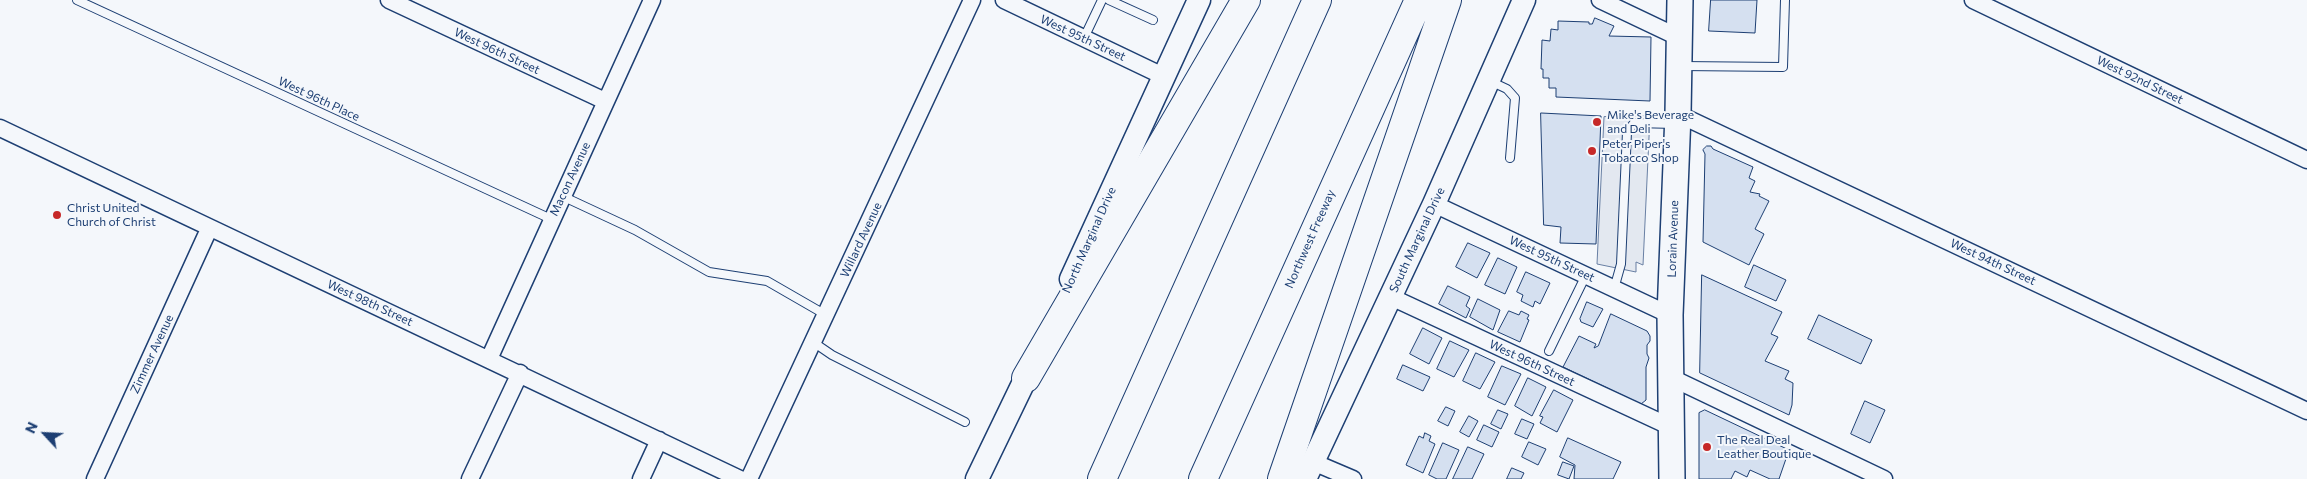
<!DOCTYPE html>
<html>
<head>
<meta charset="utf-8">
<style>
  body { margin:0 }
  #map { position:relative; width:2307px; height:479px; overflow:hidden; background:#f4f7fb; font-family:Commissioner,sans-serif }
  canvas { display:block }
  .north { position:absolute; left:20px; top:409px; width:50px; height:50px; -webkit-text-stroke:4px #f4f7fb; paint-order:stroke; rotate:295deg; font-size:14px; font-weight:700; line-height:20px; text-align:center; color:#1d3f73 }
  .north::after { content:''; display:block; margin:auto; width:18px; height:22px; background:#1d3f73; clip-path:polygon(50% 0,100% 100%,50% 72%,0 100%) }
</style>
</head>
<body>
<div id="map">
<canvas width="2307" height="479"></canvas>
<div class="north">N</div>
</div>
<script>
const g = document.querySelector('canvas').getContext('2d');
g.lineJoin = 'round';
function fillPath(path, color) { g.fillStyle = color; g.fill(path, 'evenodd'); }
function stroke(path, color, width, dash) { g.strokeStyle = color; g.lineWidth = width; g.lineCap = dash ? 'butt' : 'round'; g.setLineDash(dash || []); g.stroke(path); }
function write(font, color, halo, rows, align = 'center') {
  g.font = font + ' Commissioner,sans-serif'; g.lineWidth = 4; g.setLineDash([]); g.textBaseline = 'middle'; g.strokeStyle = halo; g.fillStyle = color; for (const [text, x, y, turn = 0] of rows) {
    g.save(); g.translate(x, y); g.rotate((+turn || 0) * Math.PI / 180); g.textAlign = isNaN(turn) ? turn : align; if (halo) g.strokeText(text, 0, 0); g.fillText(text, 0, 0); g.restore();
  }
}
const parking = new Path2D(`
  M1650,116l-7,149 -7,-3v10l-39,-8 7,-147z`);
const building = new Path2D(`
  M1711,0h46l-2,33 -46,-2z
  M1595,18l19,8 -5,10 42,1 -1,64 -94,-4v-9h-7v-10h-6v-9h-2l1,-29 8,1 1,-12 7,1v-9l31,1v2h3z
  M1541,113l60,3 -5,128 -36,-1 1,-16 -17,-2z
  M1707,146h4l2,3 40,18 -4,11 6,3 -5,11 10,2 -1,2 10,5 -14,28 9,5 -15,31 -46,-23 2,-88 -2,-4z
  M1468,243l22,10 -13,25 -21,-11z
  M1498,258l19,9 -12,27 -20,-9z
  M1754,265l32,15 -10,21 -31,-14z
  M1526,272l24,11 -10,21 -5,-3 -2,6 -12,-6 2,-6 -6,-3z
  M1702,275l80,37 -11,22 7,3 -13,24 24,10 -4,8 8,4 -1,22 -3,10 -89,-42z
  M1448,286l22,11 -4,9 4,3 -4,9 -27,-14z
  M1478,299l22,11 -7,20 -23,-13z
  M1587,302l16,7 -10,18 -12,-5 -1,-3z
  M1509,311l10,4 2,-4 8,4 -2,4 2,1 -9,22 -22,-10z
  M1611,314l36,17 3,5v5l-3,4v9l2,4 -3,9v33l-5,4 -78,-37 16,-31 17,8 -2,4 4,-2z
  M1819,315l53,25 -11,24 -53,-25z
  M1423,328l19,10 -13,26 -19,-10z
  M1450,341l19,9 -15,27 -17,-8z
  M1476,353l19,9 -15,27 -17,-8z
  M1403,365l27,12 -7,14 -26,-12z
  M1502,366l19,8 -16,31 -17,-8z
  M1528,378l18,9 -14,29 -17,-10z
  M1554,390l19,10 -16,32 -17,-9 3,-6 -3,-1z
  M1865,401l20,9 -15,33 -19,-9z
  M1446,407l9,4 -7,15 -10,-5z
  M1498,410l10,4 -7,15 -10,-5z
  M1705,410l84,40 -10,29h-9l-20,-9 -3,7 -12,-6 -4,8h-32v-66z
  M1469,416l9,5 -9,16 -9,-5z
  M1522,419l12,5 -7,15 -12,-5z
  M1484,425l15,7 -7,15 -15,-7z
  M1425,433l6,3 -2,5 6,3 -12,29 -17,-8 13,-29 4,2z
  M1568,438l53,24 -8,17h-39l1,-14 -15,-8z
  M1529,442l17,7 -8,16 -16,-8z
  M1443,443l16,7 -13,29h-9l-8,-4z
  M1468,447l16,7 -12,25h-19z
  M1563,462l11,4 -5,13 -11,-4z
  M1512,468l12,5 -3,6h-14z`);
const lane = new Path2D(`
  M77,0l474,219
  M1109,0l44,20
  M1084,38l18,-38
  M1681,66l102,1 2,-67
  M1490,81l17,8 8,9 -5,60
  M562,196l73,34 74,42 58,9 59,34
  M1614,289l7,-25 6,-132 7,-9 41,1
  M813,342l19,13 133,67
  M1549,351l37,-76`);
const street = new Path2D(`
  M389,0l216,101
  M1004,0l159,76
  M1600,0l80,38
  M1973,0l334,160
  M1678,114l629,297
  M0,128l740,351
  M1434,204l236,111
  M1391,297l282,131
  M489,359l163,-359
  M1672,378l212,101
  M1313,462l40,17
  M95,479l114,-250
  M470,479l50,-106
  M641,479l18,-39
  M749,479l223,-479`);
const secondary = new Path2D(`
  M1071,279l128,-279
  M977,479l56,-116
  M1305,479l129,-275 90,-204`);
const primary = new Path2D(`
  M1672,479l-2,-164 8,-201 2,-114`);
const highway = new Path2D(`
  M1026,378l220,-378
  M1102,479l215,-479
  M1203,479l216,-479
  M1282,479l165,-479`);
const markers = [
  [1597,122,5,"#c62828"],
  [1592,151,5,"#c62828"],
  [57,215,5,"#c62828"],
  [1707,447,5,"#c62828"]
];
const streetNames = [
  ["West 95th Street",1083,38,25],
  ["West 96th Street",497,51,25],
  ["West 92nd Street",2140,80,26],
  ["West 96th Place",319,99,25],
  ["Macon Avenue",570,179,-65],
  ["Northwest Freeway",1310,239,-66],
  ["Lorain Avenue",1673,239,-88],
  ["Willard Avenue",861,240,-65],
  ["North Marginal Drive",1089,240,-66],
  ["South Marginal Drive",1417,240,-65],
  ["West 95th Street",1552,259,25],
  ["West 94th Street",1993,262,25],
  ["West 98th Street",370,303,25],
  ["Zimmer Avenue",152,354,-65],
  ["West 96th Street",1532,363,25]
];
const poiNames = [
  ["Mike's Beverage",1607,115],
  ["and Deli",1607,129],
  ["Peter Piper's",1602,144],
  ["Tobacco Shop",1602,158],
  ["Christ United",67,208],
  ["Church of Christ",67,222],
  ["The Real Deal",1717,440],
  ["Leather Boutique",1717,454]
];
fillPath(parking, '#e3e8f0');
stroke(parking, '#687fa3', 1);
fillPath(building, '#d5e0f0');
stroke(building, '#1d3f73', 1);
stroke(lane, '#1d3f73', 10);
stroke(street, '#1d3f73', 19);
stroke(secondary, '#1d3f73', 25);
stroke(primary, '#1d3f73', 28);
stroke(highway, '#1d3f73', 30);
stroke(lane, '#f4f7fb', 8);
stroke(street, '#f4f7fb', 16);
stroke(secondary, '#f4f7fb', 22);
stroke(primary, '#f4f7fb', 25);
stroke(highway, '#f4f7fb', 28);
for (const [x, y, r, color] of markers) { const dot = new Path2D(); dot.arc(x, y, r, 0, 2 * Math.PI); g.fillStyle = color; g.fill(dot); stroke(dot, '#f4f7fb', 2); }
write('12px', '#1d3f73', '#f4f7fb', streetNames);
write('12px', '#1d3f73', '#f4f7fb', poiNames, 'left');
</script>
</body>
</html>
